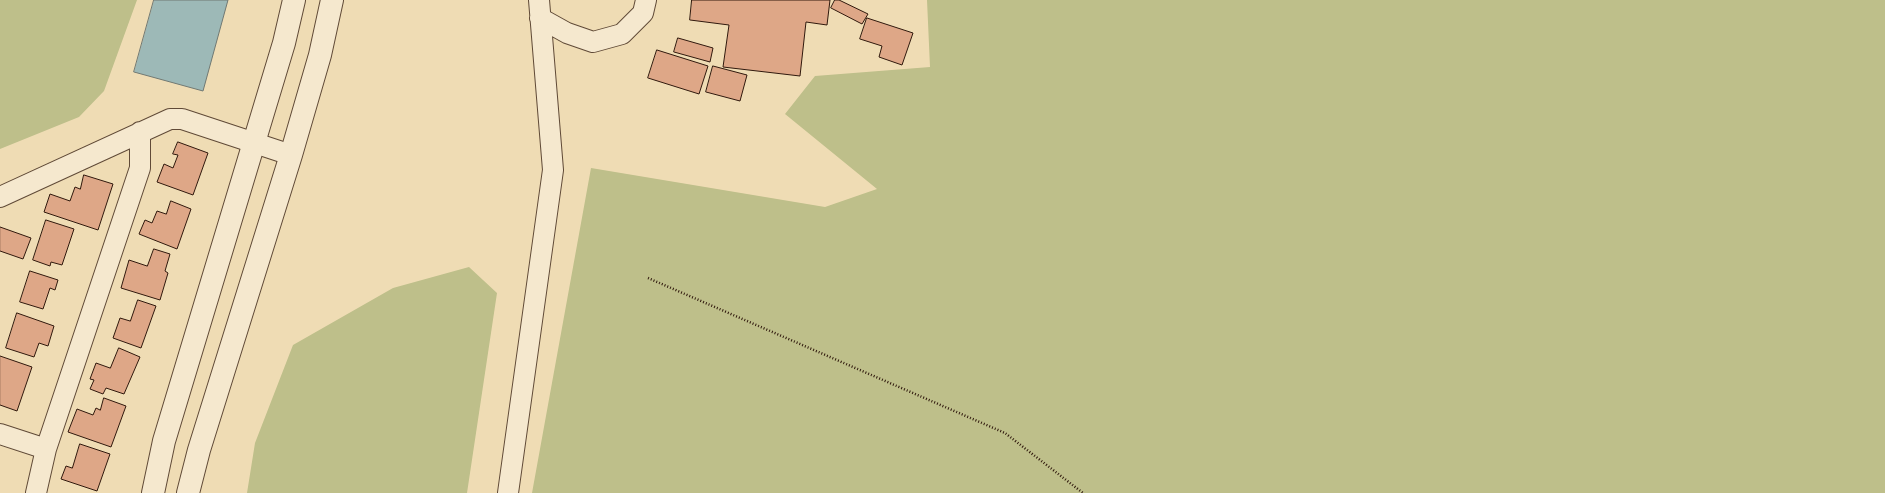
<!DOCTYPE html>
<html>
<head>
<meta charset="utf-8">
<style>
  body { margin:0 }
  canvas { display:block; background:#efdcb4 }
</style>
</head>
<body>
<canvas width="1885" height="493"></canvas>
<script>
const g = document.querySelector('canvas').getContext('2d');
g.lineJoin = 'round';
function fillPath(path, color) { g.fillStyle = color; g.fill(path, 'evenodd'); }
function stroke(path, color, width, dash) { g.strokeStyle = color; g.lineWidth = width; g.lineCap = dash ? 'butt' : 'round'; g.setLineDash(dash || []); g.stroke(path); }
const green = new Path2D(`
  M0,0h137l-33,91 -25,26 -79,32z
  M927,0h958v493h-1353l59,-325 234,39 52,-18 -92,-75 30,-38 115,-9z
  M469,267l28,26 -30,200h-220l8,-50 38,-98 100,-57z`);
const water = new Path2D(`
  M154,0h74l-25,91 -69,-19z`);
const building = new Path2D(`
  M692,0h138l-3,25 -21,-3 -6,54 -77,-9 6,-42 -39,-5z
  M835,0h4l29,14 -6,10 -31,-16z
  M867,18l46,15 -11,32 -23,-8 3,-11 -22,-7z
  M678,38l35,10 -3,14 -36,-10z
  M657,50l51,16 -9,28 -51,-16z
  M713,66l34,9 -7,26 -34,-9z
  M178,142l30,11 -15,42 -36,-13 7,-18 9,4 5,-13 -5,-1z
  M84,175l29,9 -15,46 -54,-18 6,-18 20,7 5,-14 5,2z
  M171,201l20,8 -14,40 -38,-15 6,-14 7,3 5,-12 9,3z
  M46,220l28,9 -12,36 -11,-3 -1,4 -17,-6z
  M0,227l31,11 -8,21 -23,-8z
  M154,249l16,5 -5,17 3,2 -8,27 -39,-12 8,-28 18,6z
  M30,271l28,9 -3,10 -5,-2 -7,21 -23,-7z
  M138,300l18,6 -15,42 -28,-10 7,-20 10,3z
  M17,313l37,13 -6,20 -9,-3 -5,14 -28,-9z
  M119,348l21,9 -16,37 -18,-6 -3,6 -13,-5 4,-9 -4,-1 6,-16 14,5z
  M0,356l32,11 -15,44 -17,-6z
  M104,398l22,8 -15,41 -43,-15 9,-23 16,6 3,-7 4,2z
  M80,444l30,10 -13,37 -36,-12 5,-13 6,2z`);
const path = new Path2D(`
  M648,278l357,155 78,60`);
const minor = new Path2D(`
  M540,18l27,15 26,9 29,-8 21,-21 3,-13
  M0,197l170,-78h12l109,36
  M0,434l46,15
  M36,493l10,-44 94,-281v-36
  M508,493l45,-323 -14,-170`);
const tertiary = new Path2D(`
  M153,493l11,-52 120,-398 10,-43
  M188,493l11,-43 92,-295 29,-100 12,-55`);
fillPath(green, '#bebf8a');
fillPath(water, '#9db9b7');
stroke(water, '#717973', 1);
fillPath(building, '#dea787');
stroke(building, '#30190d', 1);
stroke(minor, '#604a37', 22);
stroke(tertiary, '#604a37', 24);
stroke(path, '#30190d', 2.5, [1, 2]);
stroke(minor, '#f5e8ce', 20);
stroke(tertiary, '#f5e8ce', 22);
</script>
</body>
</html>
